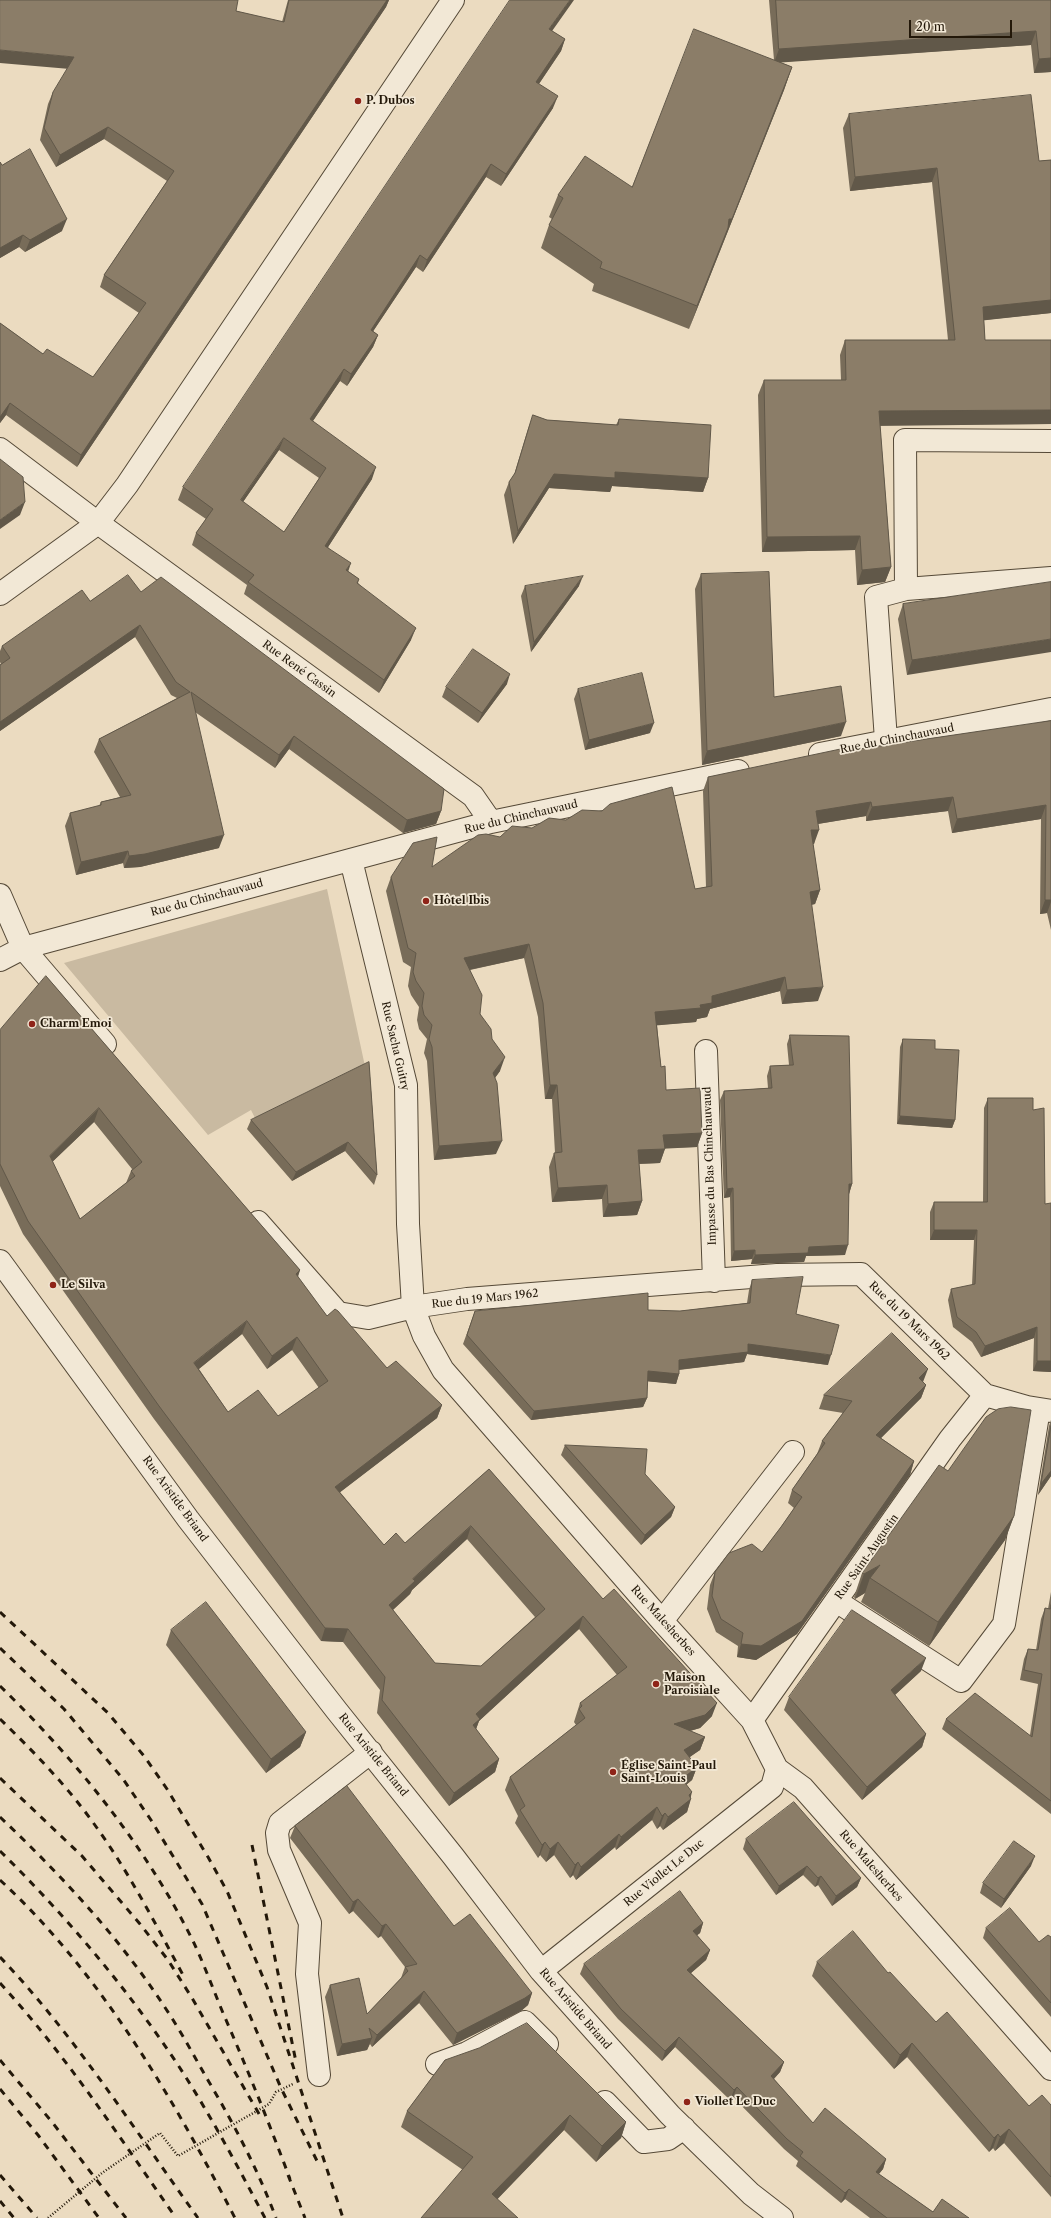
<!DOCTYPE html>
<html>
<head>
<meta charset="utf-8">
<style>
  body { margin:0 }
  #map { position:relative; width:1051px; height:2218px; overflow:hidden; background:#ebdbc0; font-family:"Libre Caslon Text",serif }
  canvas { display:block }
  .scale { position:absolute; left:909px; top:20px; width:103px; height:18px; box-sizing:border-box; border:2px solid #231809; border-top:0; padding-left:5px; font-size:12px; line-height:14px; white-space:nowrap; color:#231809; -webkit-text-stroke:3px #f2e8d6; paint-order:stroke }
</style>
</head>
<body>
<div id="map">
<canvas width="1051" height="2218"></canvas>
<div class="scale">20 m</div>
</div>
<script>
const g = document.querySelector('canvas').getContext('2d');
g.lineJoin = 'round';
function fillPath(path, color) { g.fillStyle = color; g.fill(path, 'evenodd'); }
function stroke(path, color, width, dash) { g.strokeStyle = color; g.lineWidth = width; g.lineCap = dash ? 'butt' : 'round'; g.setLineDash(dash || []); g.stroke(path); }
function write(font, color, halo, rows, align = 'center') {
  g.font = font + ' "Libre Caslon Text",serif'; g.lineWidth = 3.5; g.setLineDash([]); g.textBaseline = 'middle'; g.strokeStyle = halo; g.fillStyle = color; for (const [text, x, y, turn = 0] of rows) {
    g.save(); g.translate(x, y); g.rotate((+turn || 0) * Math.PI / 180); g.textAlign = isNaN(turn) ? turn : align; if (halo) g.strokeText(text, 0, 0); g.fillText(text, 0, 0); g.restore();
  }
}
const green = new Path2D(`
  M327,889l39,182 -108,53 -7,-14 -43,25 -144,-172z`);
const path = new Path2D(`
  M48,2218l54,-45 58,-40 18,23 91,-52 7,-12 17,-8`);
const minor = new Path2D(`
  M0,449l98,74 375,273 18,26
  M906,589l145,-11
  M0,594l98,-71 29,-38 326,-485
  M886,740l-10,-143 30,-8 -1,-149 146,1
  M820,754l231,-45
  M351,860l55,225 2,139 5,83 11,29 19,34 219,251 90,99 25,49 26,19 248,281
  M0,895l23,53 82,96
  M0,960l23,-12 468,-126 247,-51
  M706,1051l8,230
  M258,1222l80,91 30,5 45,-11 54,-8 310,-24 84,-1 124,121 42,12 24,4
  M0,1261l188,258 149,192 116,145 88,115 129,144 81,79 31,24
  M836,1601l125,80 43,-57 35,-215
  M662,1621l131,-169
  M752,1720l198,-281 35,-44
  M541,1971l231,-184 5,-18
  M437,2064l30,-11 58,-31 22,22
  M319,2075l-12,-101 3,-51 -31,-73 -2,-17 3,-10 91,-71
  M605,2102l39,40 24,-3 16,-11`);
const rail = new Path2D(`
  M0,1612l108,101 36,43 23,33 41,68 19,34 40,96 76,231
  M0,1648l64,61 59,70 28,41 51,84 79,184 38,77
  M0,1686c76,74 145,159 193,255 11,23 20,48 30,72 24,55 46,110 67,166
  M0,1719c35,34 69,69 97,109 33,46 59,97 86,147
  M0,1778l82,78 58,68 28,36 24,38 70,121
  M0,1817c61,58 120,121 166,192 16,24 29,49 43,73 26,44 49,88 67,136
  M252,1845l44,217
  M0,1851c66,65 127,137 178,214 32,49 60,102 87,153
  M0,1880c100,92 173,218 235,338
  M0,1957c75,79 134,172 198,261
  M0,1983c66,72 120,155 176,235
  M0,2060l52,62 74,96
  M0,2089l38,46 61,83
  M0,2175l37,43
  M288,2175l17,43
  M0,2201l14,17`);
const wall = new Path2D(`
  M288,0h101l-3,7 -309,460 -71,-52 -6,8v-100l43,31 50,23 46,-64 -39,-26 4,-12 63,-94 -63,-42 -48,28 -16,-27 8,-36 5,-12 183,-81 46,11z
  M769,0h282v72l-17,1 -3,-28 -251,17 12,5 -8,23 -95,239 -97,-38 2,-7 -53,-36 8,-23 3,-6 -3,-2 9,-22 74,-8 142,-127z
  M552,31l13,8 -4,12 -22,33 14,24 -52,78 -15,-9 -63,95 -7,-5 -43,64 5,4 -5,12 -26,39 -7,-5 -27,40 59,58 -44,68 20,24 11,8 -1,4 53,57 -32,53 -135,-99 3,-9 -55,-40 4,-12 10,-14 -28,-19 5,-13zM279,450l40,28 -35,54 -41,-30z
  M849,114l190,47 12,-1v153l-67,7 1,20h66v84l-171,1 11,142 -6,15 -28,3 -2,-35 -93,2 -4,-157 6,-15h77l-1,-25 5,-15h103l-16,-158 -82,9 -7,-63z
  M0,162l2,3 60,66 -37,21 -6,-5 -19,11z
  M533,415l14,5 69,5 3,-6 89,59 -5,14 -91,-6 -2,6 -61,-4 -36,56 -9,-49 5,-13 5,-7 14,-46z
  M701,574l73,123 67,39 -139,29 -7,-176z
  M1051,582l-144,93 -9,-56 5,-15z
  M525,586h54l-48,66 -10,-56z
  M141,592l300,219 -5,13 -33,9 -114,-84 -14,19 -80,-56 24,136 -79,19 -16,1 -1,-5 -47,12 -11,-49 5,-13 29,-7 2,-4 19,-5 -26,-45 5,-13 78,-41 -6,-3 -36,-58 -135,94v-66l1,-1 -1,-2v-11l2,-5 88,-45z
  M507,684l-29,39 -36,-26 4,-10z
  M578,689l72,44 -65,17 -11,-51z
  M1051,721v209l-4,-17 -7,1 1,-95 -89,14 -4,-22 -82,10v-5l-48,8 -4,20h-1l7,46 -5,14 -4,1 7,96 -36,3 -2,-13 -70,18 -3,8 -10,2 -1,3 -39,3 4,42 5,23 36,43 -5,14 -32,1 -5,15 -21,1 3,37 -5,14 -34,2 -1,-18 -50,3 -3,-35 5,-14h1l-3,-54h-7l-7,-82 -14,-59 -54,12 10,44 12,25 8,32 -5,7 1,76 -62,6 -7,-99 -3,-8 3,-14 -8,-10 -2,-9 2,-13 -8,-12 -3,-9 3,-19 -8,-5 -17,-71 5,-14 41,-10 263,22 11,-2 -3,-96 5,-14 142,-27z
  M46,976l254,294 -2,7 29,39 60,52 55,37 -5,13 -97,74 44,53 21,-2 84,-74 114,130 109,117 -12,12 -10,3 15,6 -5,13 -11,7 8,10 -5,13 -6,5 5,12 -4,15 -24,18 -3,-4 -3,3 -5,-9 -36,30 -1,-3 -39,33 -3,-5 -3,3 -16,-23 -8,7 -6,-7 -2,3 -23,-35 3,-7 -13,-26 5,-13 66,-52 -2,-3 6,-19 37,-28 -38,-46 -100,92 -3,8 23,30 -4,13 -46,34 -72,-93 3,-23 -37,-48 -22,-1 -167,-222 -131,-185 -23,-48v-156zM94,1122l38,47 -1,2 -5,12 -46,36 -28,-57zM242,1334l25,35 25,-19 27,38 -41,28 -50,-4 -29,-43zM467,1539l68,78 -54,49 -46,-3 -42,-53 17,-16 2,-4z
  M790,1035l62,149 -3,10 -4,61 -39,1 -2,6 -53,2 1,-5 -21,2 -1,-64 -6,1 -4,-98 4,-9 44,-3 -1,-12 3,-10 19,-1 -2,-21z
  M903,1039l32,10 20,71 -3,8 -55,-4 3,-77z
  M369,1062l8,113 -3,10 -29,-34 -53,30 -45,-52 4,-9z
  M988,1098l45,12 12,94 6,168 -18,-1 1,-33 -53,19 -9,-15 -19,-15 -5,-27 3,-11 21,-4 2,-45h-44v-28l4,-10h49l1,-94z
  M752,1280l44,34 32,51 -81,-11 -3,8 -65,8v4l-3,10 -29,-3v17l-4,9 -112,13 -68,-76 12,-33h205l67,-8 2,-13z
  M923,1382l3,3 -5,13 -40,40 33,23 -4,14 -113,159 -41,26 -19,-3 1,-11 -22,-14 -9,-23 3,-24 5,-13 47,-20 19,-25 13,-19 -6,-5 4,-13 25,-36 5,-13 21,-28 -24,-4 5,-14z
  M1051,1420v56l-13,19 11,-69z
  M565,1445l110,62 -4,10 -30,28 -80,-90z
  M1014,1516l-9,24 -76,106 -68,-44 4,-9 -10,6 -1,-2 8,-24z
  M1051,1592v222l-109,-85 4,-10 84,16 8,-51 -18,-4 4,-21 4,-10 8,1 5,-31 4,-11 3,1z
  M171,1630l135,102 -6,15 -34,26 -100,-128z
  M921,1671l-26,24 31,39 -4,13 -60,53 -78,-90 5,-13z
  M295,1826l159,100 78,67 -4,12 -7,6 -68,34 -34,-42 -47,44 -2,-3 -3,6 -30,6 -12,-59 5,-12 37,29 34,-36 4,-11 -24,-31 -3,2 -25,-27 -4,3 -59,-76z
  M746,1839l115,39 -4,9 -25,19 -14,-21 -3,2 -12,-12 -27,20 -33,-46z
  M1031,1866l-30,42 -21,-15 3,-10z
  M703,1923l-3,10 -3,2 13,15 -4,10 -15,13 93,89 -4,10 -6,7 39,44 73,36 -3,10 -4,5 54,38 36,6h-99l-25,-19 -4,4 -45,-37 2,-5 -14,-12 -51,-52 -3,3 -55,-53 -13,14 -44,-42 -38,-45 4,-10z
  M986,1928l53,14 12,-5v80l-68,-79z
  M817,1962l71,11 48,49 93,84 22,-1v92l-47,-54 -9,8 -2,-3 -4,4 -82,-95 -13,12 -82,-93z
  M445,2060l181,62 -5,16 -25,24 -32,-32 -67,69 -34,-29 -62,-43 6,-16z`);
const shadedWall = new Path2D(`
  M387,0h2l-3,7 -309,460 4,-12z
  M570,0h4l-29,41 4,-12z
  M1036,31l-5,14 -257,18 5,-14z
  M565,39l-4,12 -29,43 4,-12z
  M0,50l74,7 -4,12 -70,-6z
  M1051,58v14l-17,1 5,-14z
  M792,67l-8,23 -95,239 40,-110z
  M558,96l-5,12 -52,78 5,-12z
  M108,127l-4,12 -48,28 4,-12z
  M491,164l-5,13 -63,95 4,-12z
  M937,168l-5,14 -82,9 5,-14z
  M67,219l-5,12 -37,21 5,-12z
  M23,235l-4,12 -19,11v-10z
  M420,255l-4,12 -50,75 5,-12z
  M1051,300v13l-73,8 5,-14z
  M378,335l-5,12 -26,39 4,-12z
  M344,369l-4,12 -34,50 4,-12z
  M10,403l-4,12 -6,8v-6z
  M1051,410v14l-177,2 5,-15z
  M284,438l-5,12 -43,62 5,-12z
  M376,467l-4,12 -51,79 4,-12z
  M615,472l93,6 -5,14 -91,-6 -2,6 -61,-4 -36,56 5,-13 36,-57z
  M25,502l-5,13 -20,14v-9z
  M860,536l-5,14 -93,2 5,-15z
  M351,563l-4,12 -1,-5z
  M891,567l-6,15 -28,3 5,-15z
  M583,576l-4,10 -48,66 3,-10z
  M140,625l-5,12 -135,94v-9z
  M416,628l-5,12 -32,53 5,-13z
  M1051,639v13l-144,23 5,-15z
  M510,674l-3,10 -29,39 4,-10z
  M846,722l-5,14 -139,29 5,-14z
  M654,723l-4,10 -65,17 4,-10z
  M294,736l-5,13 -14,19 4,-13z
  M953,797l-5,14 -82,10 6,-14z
  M871,802l-5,14 -55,9 5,-14z
  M1046,805l-5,14 -89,14 5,-14z
  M441,811l-5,13 -33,9 4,-13z
  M811,830h8l-5,14h-8z
  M224,835l-5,13 -79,19 -16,1 5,-12z
  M128,851l-5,12 -47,12 5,-13z
  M820,890l-5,14 -11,2 6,-14z
  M1045,900h6v2l-4,11 -7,1z
  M529,944l-5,14 -65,14 5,-14z
  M785,977l-5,14 -70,18 -3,8 -10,2 -1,3 -46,4 5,-14 45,-7 12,-9z
  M823,987l-5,14 -36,3 5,-14z
  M505,1057l-5,14 -12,16 5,-14z
  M550,1085h7l-5,14h-7z
  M99,1108l-5,14 -49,47 5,-13z
  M900,1116l55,4 -3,8 -55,-4z
  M702,1133l-5,14 -39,2 5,-14z
  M502,1141l-6,13 -62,6 5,-14z
  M348,1142l-3,9 -53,30 4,-9z
  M665,1149l-5,14 -27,1 5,-14z
  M849,1184h3l-3,10z
  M607,1185l-5,14 -50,3 6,-14z
  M733,1188l-3,9 -6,1 3,-9z
  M642,1201l-5,14 -34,2 5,-13z
  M934,1230h43l-3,10h-44z
  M848,1245l-3,10 -39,1 -2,6 -53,2 4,-9 54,-8z
  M755,1250l-3,9 -21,2 3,-10z
  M300,1270l-5,13 1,-9z
  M247,1321l-5,13 -52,42 4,-13z
  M1037,1327l-3,11 -53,19 4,-11z
  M297,1337l-5,13 -25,19 5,-13z
  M748,1344l83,11 -3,10 -81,-11 -3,8 -68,8 3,-10z
  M1037,1361h14v11l-18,-1z
  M928,1369l-5,13 -4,-4z
  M648,1371l31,3 -3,10 -32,-3z
  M926,1385l-5,13 -50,50 5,-13z
  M647,1398l-4,9 -112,13 3,-9z
  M442,1405l-5,13 -107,82 5,-13z
  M914,1461l-4,14 -113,159 -41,26 -19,-3 4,-13z
  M1051,1471v5l-13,19 3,-11z
  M675,1507l-4,10 -30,28 4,-10z
  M1014,1516l-9,24 -76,106 9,-24z
  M471,1526l-4,13 -55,51 -2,4 -26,24 5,-13 24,-26z
  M880,1565l-10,13 -5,15 -10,6 9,-25z
  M583,1616l-4,13 -100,92 -4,11 -7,6 8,-24z
  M325,1628l23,1 -5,13 -22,-1z
  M926,1658l-5,13 -35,32 5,-13z
  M717,1703l-5,13 -12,12 -31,9 5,-13z
  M306,1732l-6,15 -34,26 5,-14z
  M926,1734l-4,13 -60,53 5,-13z
  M705,1737l-5,13 -20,14 4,-14z
  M499,1759l-4,13 -46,34 5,-13z
  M697,1767l-5,13 -15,12 5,-13z
  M692,1792l-2,8 1,-1 -4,13 -24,18 5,-13 21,-22z
  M657,1807l-5,13 -36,30 5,-13z
  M665,1813l-5,13 -3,3 5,-13z
  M619,1834l-4,13 -39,33 5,-13z
  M545,1842l-5,13 -2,3 4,-13z
  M558,1842l-4,13 -8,7 4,-13z
  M1035,1856l-4,10 -30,42 3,-9z
  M578,1862l-5,13 -3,3 5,-13z
  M807,1866l-4,9 -27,20 3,-9z
  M821,1876l-3,9 -3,2 3,-9z
  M861,1878l-4,9 -25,19 4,-10z
  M358,1899l-5,12 -4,3 4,-12z
  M703,1923l-3,10 -10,8 3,-10z
  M386,1924l-5,12 -3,2 4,-12z
  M710,1950l-4,10 -23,20 4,-10z
  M424,1991l-5,12 -47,44 5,-12z
  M532,1993l-4,12 -7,6 -68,34 4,-12z
  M679,2037l-4,10 -13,14 3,-10z
  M372,2038l-5,12 -30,6 5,-12z
  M912,2043l-5,14 -13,12 6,-14z
  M784,2062l-4,10 -13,14 4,-10z
  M737,2087l-4,10 -3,3 4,-10z
  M570,2115l-6,15 -77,80 5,-16z
  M626,2122l-5,16 -25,24 6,-16z
  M1009,2129l-5,14 -9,8 5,-14z
  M998,2134l-5,14 -4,4 5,-14z
  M886,2159l-3,10 -11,13 4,-10z
  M849,2189l-4,10 -4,4 4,-10z`);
const building = new Path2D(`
  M0,0h238l-2,11 48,11 5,-22h98l-306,455 -71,-52 -10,14v-94l43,31 4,-5 46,28 53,-74 -42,-28 70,-104 -66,-44 -48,28 -16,-27 9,-36 21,-35 -74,-7z
  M510,0h60l-21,29 16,10 -29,43 22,14 -52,78 -15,-10 -64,96 -7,-5 -49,75 7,5 -27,39 -7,-5 -34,50 66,48 -51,79 26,17 -5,7 13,9 -2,4 59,45 -32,52 -136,-98 6,-7 -58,-42 17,-24 -30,-22zM284,438l42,30 -42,64 -43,-32z
  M776,0h275v58l-12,1 -3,-28 -257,18z
  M694,29l98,38 -60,152h-3l-1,9 -31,78 -97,-38 2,-6 -53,-37 14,-27 -5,-3 27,-39 47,31z
  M1031,95l8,66 12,-1v140l-68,7 2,33h66v70l-172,1 12,156 -29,3 -2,-34 -93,1 -3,-157h82l-1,-40h110l-18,-172 -82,9 -6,-63z
  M30,149l37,70 -37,21 -7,-5 -23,13v-86l2,3z
  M533,415l14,5 71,5 1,-6 92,6 -3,53 -93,-6v6l-61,-4 -36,57 -9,-49 6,-9z
  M0,459l23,18 2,25 -25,18z
  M769,572l5,125 67,-11 5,36 -139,29 -6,-177z
  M128,575l13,17 20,-15 283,212 -3,22 -34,9 -113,-84 -15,19 -88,-63 33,143 -79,19 -16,2 -1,-5 -47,11 -11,-49 31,-8v-3l30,-7 -32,-56 91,-47 -14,-10 -36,-57 -140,97v-57l10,-7 -8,-12 80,-56 8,11z
  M583,576l-49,66 -9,-56z
  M1051,582v57l-139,21 -9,-56z
  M473,649l37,25 -28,39 -36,-26z
  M642,673l12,50 -65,17 -11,-51z
  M1051,721v179h-6l1,-95 -89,14 -4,-22 -81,10 -1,-5 -55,9 3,19h-8l9,60 -10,2 13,95 -36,3 -2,-13 -73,19v7l-12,2 1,3 -46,4 6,55 4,-1 1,24 34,-2 2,45 -39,2 2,14 -27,1 4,51 -34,3 -1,-19 -49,3 -4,-35 8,-1 -5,-67h-7l-7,-82 -14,-59 -65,14 18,37 -2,19 11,15 1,10 13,18 -12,16 4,10 5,58 -63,5 -7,-99 -3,-8 3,-14 -8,-10 -2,-9 2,-13 -8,-12 -3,-9 3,-19 -8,-5 -17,-71 22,-34 24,-6 -5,30 46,-32 8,-1 14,3 12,-11 20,2 17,-10 17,2 16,-10 20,1 8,-7 62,-17 23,102 17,-3 -4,-109 142,-30v3z
  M46,976l254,294 -4,4 31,42 8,-7 3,2 49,57 9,-7 46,44 -107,82 49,58 12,-12 9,10 84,-74 114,130 11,-10 103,114 -12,12 -31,9 31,13 -21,13 13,17 -15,12 10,13 -3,3 2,4 -23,18 -3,-4 -3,3 -5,-9 -36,30 -2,-3 -38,33 -3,-5 -3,3 -17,-23 -8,7 -5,-7 -3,3 -22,-35 5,-4 -15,-29 75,-59 -6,-9 3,-3 -2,-3 47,-36 -44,-51 -107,98 4,5 -7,6 26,34 -45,34 -72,-93 3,-23 -37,-48 -23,-1 -166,-222 -131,-185 -28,-57v-134zM99,1108l43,54 -11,9 4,5 -55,43 -30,-63zM247,1321l25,35 25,-19 31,44 -50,35 -20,-26 -30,22 -34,-49zM471,1526l74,83 -64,57 -46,-3 -46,-58 26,-24 -2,-2z
  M790,1035l59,1 3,148h-3l-1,61 -39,2 -1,6 -53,2v-5l-21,1 -1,-63 -6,1 -3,-98 48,-3 -2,-22 23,-1z
  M903,1039l32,1v9l24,1 -4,70 -55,-4z
  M369,1062l8,113 -29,-33 -52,30 -45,-52z
  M988,1098h45v12l11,-2 1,96 6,-1v158h-14v-34l-52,19 -9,-14 -19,-15 -6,-28 24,-5 2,-54h-43v-28h53z
  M803,1277l-7,37 43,11 -8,30 -83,-11v8l-69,8v14l-31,-3 -1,27 -113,13 -67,-76 8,-24 173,-18v17l32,1 70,-8 2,-23z
  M892,1333l36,36 -9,9 7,7 -50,50 38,26 -112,160 -41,25 -20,-2 2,-11 -22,-14 -9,-23 3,-24 14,-19 23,-9 10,8 19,-25 21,-30 -10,-7 33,-47 -3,-2 30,-40 -28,-6z
  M1011,1407l20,3 -17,106 -76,106 -68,-44 10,-13 -16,9 -2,-1 77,-108 9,6 38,-54 12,-8z
  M1051,1426v45l-10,13z
  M565,1445l82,4 -2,25 30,33 -30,28z
  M206,1602l100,130 -35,27 -100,-129z
  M1051,1605v196l-105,-82 29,-26 57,44 10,-63 -18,-4 4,-21 10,1 7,-42 5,1z
  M852,1610l74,48 -35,32 35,44 -59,53 -78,-90z
  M347,1786l107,140 16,-12 62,79 -7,5 -68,35 -33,-42 -47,44 -8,-7 3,10 -30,6 -12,-59 29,-7 8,36 41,-43 -3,-4 12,-3 -31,-40 -4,2 -24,-27 -5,3 -58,-76z
  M794,1802l67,76 -25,18 -15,-20 -3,2 -11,-12 -28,20 -33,-47z
  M1014,1841l21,15 -31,43 -21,-16z
  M680,1891l23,32 -10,8 17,19 -23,20 97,92 -13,14 42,47 12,-15 61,51 -10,13 57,40 9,-13 27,19h-82l-38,-29 -4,4 -45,-37 3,-4 -16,-13 -50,-52 -3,3 -55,-53 -14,14 -44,-42 -37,-45z
  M1010,1908l29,34 9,-7 3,2v66l-65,-75z
  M853,1931l35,42 2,-1 46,50 11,-10 82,94 13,-11 9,10v72l-42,-48 -9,8 -2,-3 -4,4 -82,-95 -12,12 -83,-93z
  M527,2023l99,99 -24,24 -32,-31 -78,79 26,24h-97l52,-61 -66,-46 38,-51 34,-12z`);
const markers = [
  [358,101,4,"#8f2418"],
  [426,901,4,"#8f2418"],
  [32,1024,4,"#8f2418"],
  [53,1285,4,"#8f2418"],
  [656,1684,4,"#8f2418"],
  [613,1772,4,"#8f2418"],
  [687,2102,4,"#8f2418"]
];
const poiNames = [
  ["P. Dubos",366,101],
  ["Hôtel Ibis",434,901],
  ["Charm Emoi",40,1024],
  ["Le Silva",61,1285],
  ["Maison",664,1678],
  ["Paroisiale",664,1691],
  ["Église Saint-Paul",621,1766],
  ["Saint-Louis",621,1779],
  ["Viollet Le Duc",695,2102]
];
const streetNames = [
  ["Rue René Cassin",299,669,36],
  ["Rue du Chinchauvaud",897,739,-11],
  ["Rue du Chinchauvaud",521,817,-13],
  ["Rue du Chinchauvaud",207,898,-15],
  ["Rue Sacha Guitry",395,1046,77],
  ["Impasse du Bas Chinchauvaud",710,1166,-92],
  ["Rue du 19 Mars 1962",485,1299,-6],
  ["Rue du 19 Mars 1962",909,1321,44],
  ["Rue Aristide Briand",175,1499,54],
  ["Rue Saint-Augustin",867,1557,-55],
  ["Rue Malesherbes",663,1621,48],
  ["Rue Aristide Briand",373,1755,51],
  ["Rue Malesherbes",871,1866,49],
  ["Rue Viollet Le Duc",664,1873,-39],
  ["Rue Aristide Briand",575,2009,49]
];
fillPath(green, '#c9baa1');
stroke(minor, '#554937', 24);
stroke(path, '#231809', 2.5, [1, 2]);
stroke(minor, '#f2e8d6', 22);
stroke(rail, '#231809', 3, [7, 7]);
fillPath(wall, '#786c59');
fillPath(shadedWall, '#615849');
fillPath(building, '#8b7d68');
stroke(building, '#615849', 1);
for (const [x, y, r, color] of markers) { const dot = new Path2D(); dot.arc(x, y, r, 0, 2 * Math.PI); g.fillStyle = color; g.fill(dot); stroke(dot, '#f2e8d6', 1.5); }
write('bold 11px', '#231809', '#f2e8d6', poiNames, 'left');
write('11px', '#231809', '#f2e8d6', streetNames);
</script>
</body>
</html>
